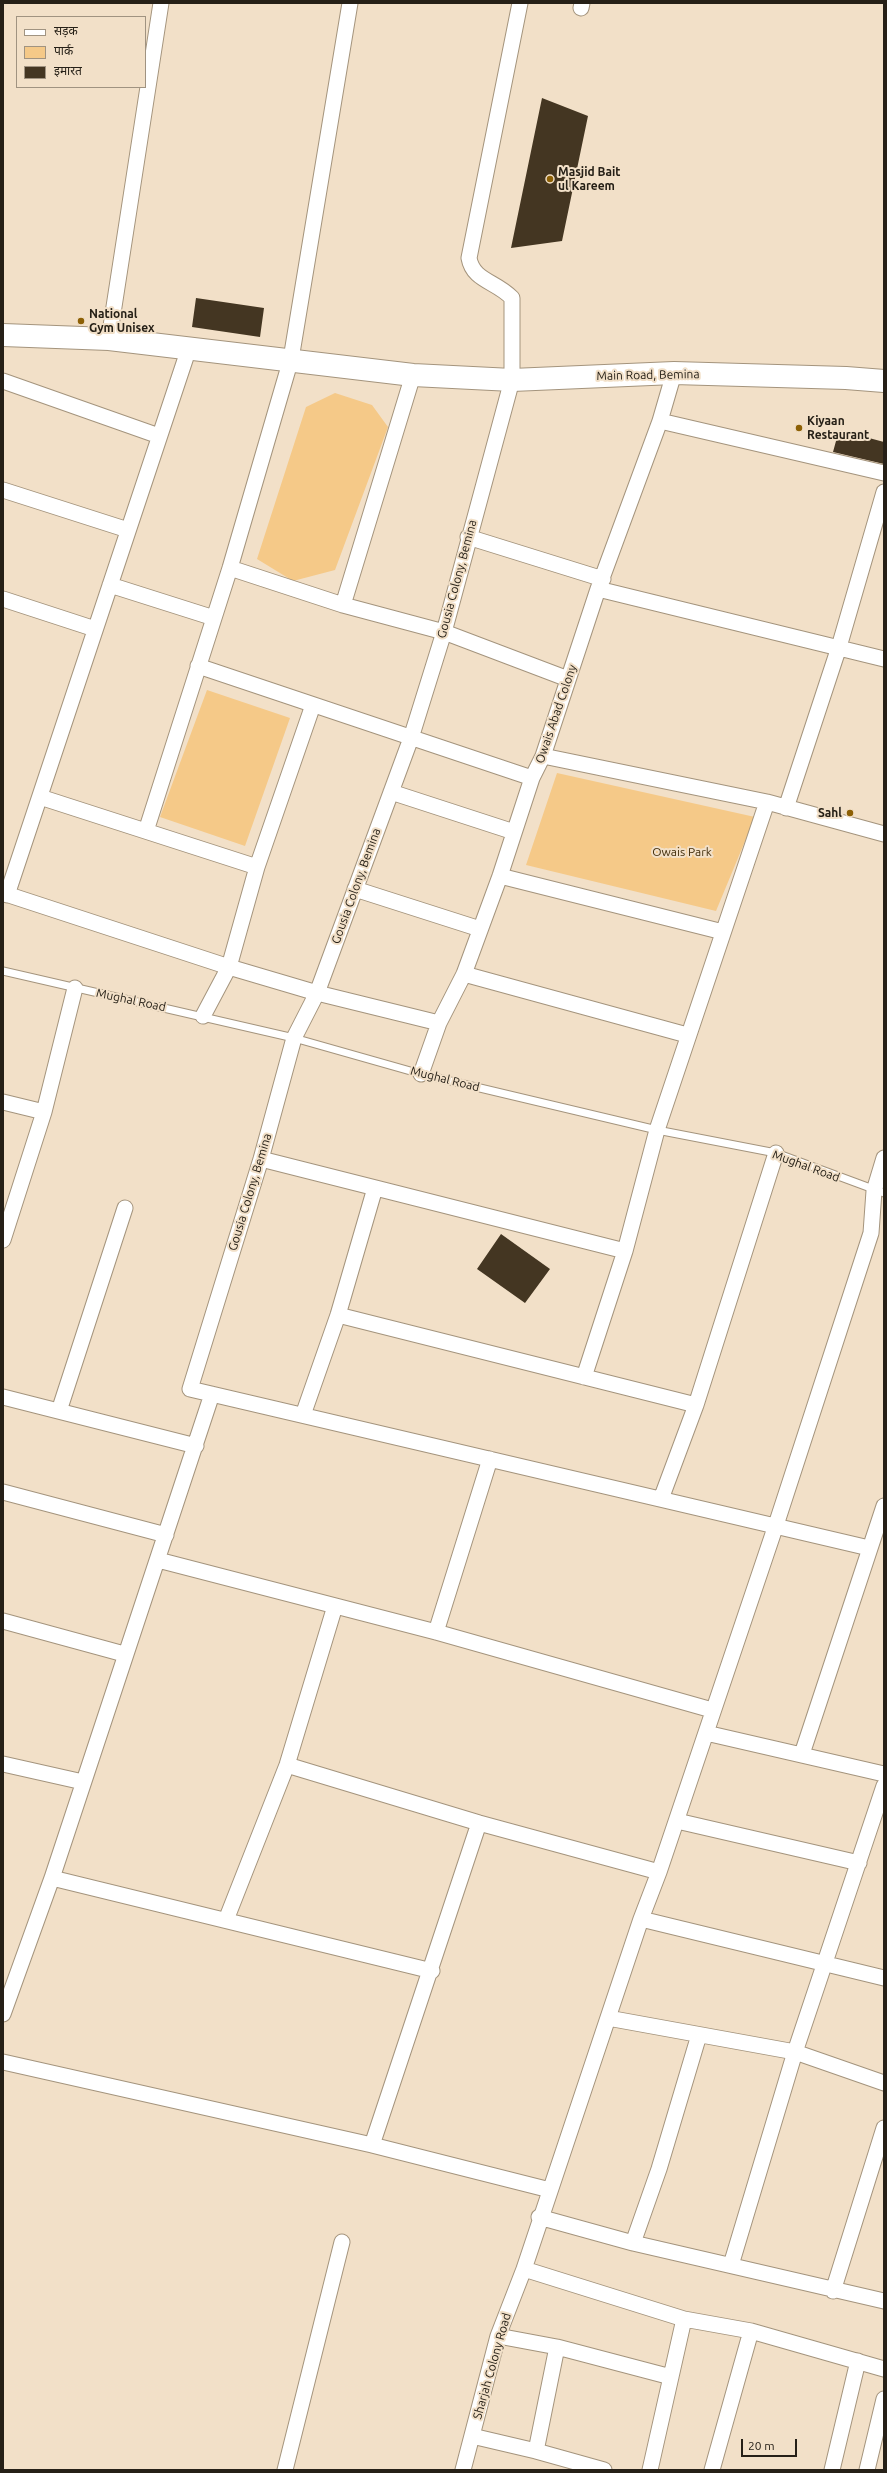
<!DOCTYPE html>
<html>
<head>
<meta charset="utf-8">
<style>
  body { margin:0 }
  #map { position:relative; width:887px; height:2473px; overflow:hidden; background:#f2e0c8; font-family:Ubuntu,"Noto Sans Devanagari",sans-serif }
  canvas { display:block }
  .frame { position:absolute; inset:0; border:4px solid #262017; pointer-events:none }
  .legend { position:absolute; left:16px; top:16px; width:130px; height:72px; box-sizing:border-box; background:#f2e0c8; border:1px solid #a09381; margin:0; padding:5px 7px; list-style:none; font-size:12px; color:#262017 }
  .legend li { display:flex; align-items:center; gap:8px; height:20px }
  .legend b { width:20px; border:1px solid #a09381 }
  .scale { position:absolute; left:741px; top:2439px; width:56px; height:18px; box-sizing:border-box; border:2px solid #262017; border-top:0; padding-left:5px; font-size:12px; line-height:14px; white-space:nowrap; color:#262017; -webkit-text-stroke:3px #f2e0c8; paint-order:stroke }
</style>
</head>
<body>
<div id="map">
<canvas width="887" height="2473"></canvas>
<div class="frame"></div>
<ul class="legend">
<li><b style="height:5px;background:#fff"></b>सड़क</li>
<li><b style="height:11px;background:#f5c988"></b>पार्क</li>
<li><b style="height:11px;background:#443622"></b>इमारत</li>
</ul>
<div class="scale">20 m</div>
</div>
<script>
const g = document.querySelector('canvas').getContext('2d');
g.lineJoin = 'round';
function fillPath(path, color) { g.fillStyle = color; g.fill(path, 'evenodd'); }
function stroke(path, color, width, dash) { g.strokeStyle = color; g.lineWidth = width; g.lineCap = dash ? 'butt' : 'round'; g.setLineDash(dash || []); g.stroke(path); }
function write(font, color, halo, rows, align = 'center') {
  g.font = font + ' Ubuntu,sans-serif'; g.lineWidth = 4; g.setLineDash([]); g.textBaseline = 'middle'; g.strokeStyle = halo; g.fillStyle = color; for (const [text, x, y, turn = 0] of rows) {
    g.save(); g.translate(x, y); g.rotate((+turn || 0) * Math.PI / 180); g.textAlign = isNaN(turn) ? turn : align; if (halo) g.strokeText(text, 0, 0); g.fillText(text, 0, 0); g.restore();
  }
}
const green = new Path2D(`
  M335,393l37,12 16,22 -53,143 -42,11 -36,-22 49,-152z
  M207,690l83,28 -45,128 -85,-29z
  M557,773l198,44 -39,94 -190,-46z`);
const building = new Path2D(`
  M542,98l46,18 -26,125 -51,7z
  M196,298l68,10 -4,29 -68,-10z
  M839,430l45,12v22l-51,-12z
  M501,1234l49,35 -25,34 -48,-34z`);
const service = new Path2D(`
  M3,971l291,67 127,36 236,56 119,23 108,40`);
const minor = new Path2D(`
  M520,3l-51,255c4,23 27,23 43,40v82l-68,252 -33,106 -94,255 -23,45 -33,121 -71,230 679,159
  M581,8l1,-5
  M109,339l52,-336
  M3,381l156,55
  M660,421l224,52
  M3,490l125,40
  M468,537l135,42
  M230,568l113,37 101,27 124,47
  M110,585l104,33
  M598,589l286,70
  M3,599l92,30
  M343,605l70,-230
  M198,666l334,112
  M543,756l224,46 117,32
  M391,792l123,40
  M40,797l217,70
  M786,808l53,-161 45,-155
  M146,831l84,-263 61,-209 59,-356
  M500,876l223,56
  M355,889l125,40
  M3,893l226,74 88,26 122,30
  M7,895l182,-547
  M464,974l223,61
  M203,1016l26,-49 28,-100 56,-162
  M421,1074l18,-51 25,-49 36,-98 32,-98 11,-22 55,-167 62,-168 14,-48
  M3,1102l41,10
  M261,1159l364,92
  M3,1240l41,-128 31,-124
  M338,1315l358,90
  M584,1377l41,-126 32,-121 110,-328
  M3,1397l193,49
  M59,1411l66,-203
  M303,1415l35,-100 37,-127
  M3,1492l163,43
  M661,1499l35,-94 80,-252
  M158,1560l278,72 276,78
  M3,1621l121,33
  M436,1632l54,-173
  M706,1733l178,41
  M802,1754l82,-248
  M3,1764l80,18
  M287,1765l192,58 180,49
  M677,1821l182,42
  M52,1878l380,93
  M641,1919l243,59
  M226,1920l61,-155 48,-159
  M3,2014l49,-136 160,-484
  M608,2018l187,34 89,31
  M3,2062l369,83 178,45
  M372,2145l107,-322
  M539,2217l94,26 251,58
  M633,2243l26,-74 40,-134
  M731,2265l64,-213 89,-266
  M524,2269l160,50 67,12 133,38
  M833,2291l51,-163
  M498,2336l59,11 114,30
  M472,2436l64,15 68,19
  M536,2451l21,-104
  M285,2470l57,-228
  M463,2470l35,-134 26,-67 117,-350 18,-47 117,-347 95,-292 3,-42 10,-33
  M650,2470l34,-151
  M712,2470l39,-139
  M832,2470l26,-109
  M867,2470l17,-71`);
const primary = new Path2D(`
  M3,335l106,4 304,36 99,5 162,-7 172,5 38,3`);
const markers = [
  [550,179,4,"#8d6005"],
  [81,321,4,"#8d6005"],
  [799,428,4,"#8d6005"],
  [850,813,4,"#8d6005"]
];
const poiNames = [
  ["Masjid Bait",558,172],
  ["ul Kareem",558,186],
  ["National",89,314],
  ["Gym Unisex",89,328],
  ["Kiyaan",807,421],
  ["Restaurant",807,435],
  ["Sahl",842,813,"right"]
];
const streetNames = [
  ["Main Road, Bemina",648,375,-1],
  ["Gousia Colony, Bemina",457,579,-75],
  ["Owais Abad Colony",556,714,-71],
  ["Gousia Colony, Bemina",356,886,-70],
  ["Mughal Road",131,1000,12],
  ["Mughal Road",445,1079,14],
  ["Mughal Road",806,1166,20],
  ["Gousia Colony, Bemina",250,1192,-73],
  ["Sharjah Colony Road",492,2366,-74]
];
const parkNames = [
  ["Owais Park",682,852]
];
fillPath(green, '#f5c988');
fillPath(building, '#443622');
stroke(service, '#a4947d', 9);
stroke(minor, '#a4947d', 17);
stroke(primary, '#a4947d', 24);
stroke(service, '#fff', 7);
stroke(minor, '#fff', 15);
stroke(primary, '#fff', 22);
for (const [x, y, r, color] of markers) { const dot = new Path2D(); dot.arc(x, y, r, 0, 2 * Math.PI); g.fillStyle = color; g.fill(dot); stroke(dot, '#f2e0c8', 1.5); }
write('bold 12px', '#262017', '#f2e0c8', poiNames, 'left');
write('12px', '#262017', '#f2e0c8', streetNames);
write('12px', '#412d0b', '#f2e0c8', parkNames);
</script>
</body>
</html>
